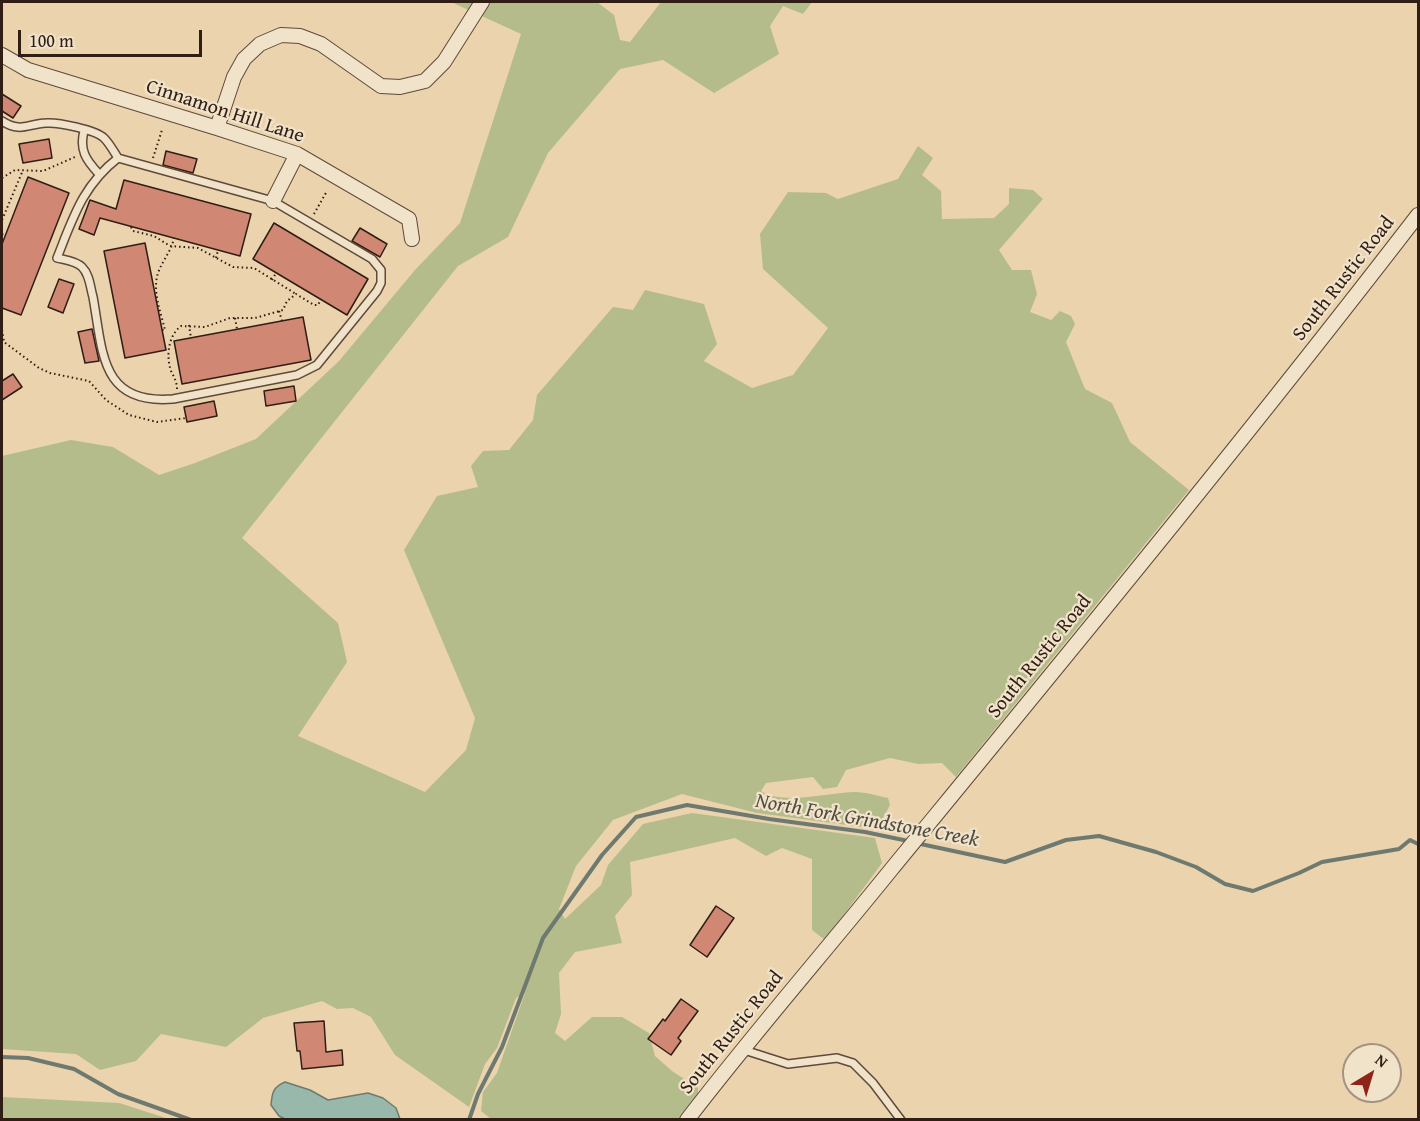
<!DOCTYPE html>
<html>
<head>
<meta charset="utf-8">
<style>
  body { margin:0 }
  #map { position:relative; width:1420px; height:1121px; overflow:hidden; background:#ead3ad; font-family:"Gentium Book Plus",serif }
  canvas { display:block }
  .frame { position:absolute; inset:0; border:3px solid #301d14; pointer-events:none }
  .north { position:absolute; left:1342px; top:1043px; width:60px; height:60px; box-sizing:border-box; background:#f1e2ca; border:2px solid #a49381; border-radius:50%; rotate:38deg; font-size:16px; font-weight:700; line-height:24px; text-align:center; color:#301d14 }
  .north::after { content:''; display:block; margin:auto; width:21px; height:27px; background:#8f2418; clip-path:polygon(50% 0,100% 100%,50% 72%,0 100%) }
  .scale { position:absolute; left:18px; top:30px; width:184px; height:27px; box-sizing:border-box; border:3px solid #301d14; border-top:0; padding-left:8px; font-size:18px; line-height:21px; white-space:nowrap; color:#301d14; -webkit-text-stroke:4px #f1e2ca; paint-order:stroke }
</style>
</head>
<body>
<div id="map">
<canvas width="1420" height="1121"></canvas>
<div class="frame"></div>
<div class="north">N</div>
<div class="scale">100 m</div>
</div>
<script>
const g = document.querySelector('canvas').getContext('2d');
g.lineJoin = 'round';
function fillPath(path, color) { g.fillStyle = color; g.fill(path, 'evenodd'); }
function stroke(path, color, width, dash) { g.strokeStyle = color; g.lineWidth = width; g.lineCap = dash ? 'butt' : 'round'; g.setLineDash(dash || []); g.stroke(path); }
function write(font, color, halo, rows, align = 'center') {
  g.font = font + ' "Gentium Book Plus",serif'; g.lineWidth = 4.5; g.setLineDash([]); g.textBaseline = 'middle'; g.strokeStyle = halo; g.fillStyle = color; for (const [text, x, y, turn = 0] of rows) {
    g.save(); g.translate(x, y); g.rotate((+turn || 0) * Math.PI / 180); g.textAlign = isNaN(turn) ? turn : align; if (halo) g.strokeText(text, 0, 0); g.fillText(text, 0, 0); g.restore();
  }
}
const green = new Path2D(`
  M451,2h146l17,13 6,25 10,2 31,-40h151l-9,12 -20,-8 -13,20 9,28 -65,39 -51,-33 -43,9 -72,84 -40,84 -50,29 -216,272 96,85 9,39 -49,74 127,56 41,-42 9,-32 -71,-168 33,-54 41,-9 -7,-21 12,-15 26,-1 24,-30 4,-25 76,-88 20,3 12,-20 59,14 13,40 -13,17 48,27 41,-13 35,-47 -65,-59 -3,-35 28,-42 38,1 12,6 60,-20 20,-33 15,12 -11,17 19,16 1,28 52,-1 15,-14v-16l24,2 10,9 -44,51 13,20h19l6,24 -7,18 21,8 9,-9 11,5 4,8 -9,18 19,47 27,14 18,39 59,48 -233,287 -14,-14 -24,1 -28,-6 -44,12 -9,17 -14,2 -10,-12 -47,6 -5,8c22,15 69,1 94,1 11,0 23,4 33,6l2,7 -13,24 -120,-16 -75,-19 -69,26 -37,46 -17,43 6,10 36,-34 7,-20 35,-41 49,-11 183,25 7,25 -57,77 -13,-10v-71l-30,-11 -16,8 -31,-18 -105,24 2,33 -17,21 7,27 -47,9 -16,21 2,41 -6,19 10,8 27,-24h30l27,16 6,23 17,15 26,17v8l-18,23h-189l-10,-8 2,-19 14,-19 28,-80 -9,5 -19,50 -12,16 -16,43 -74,-52 -24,-38 -18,-9 -16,1 -15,-8 -59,17 -37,29 -65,-13 -25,27 -36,9 -24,-16 -74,-5v-593l69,-16 42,7 46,28 36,-12 61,-24 83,-78 76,-91 45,-47 61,-189z
  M2,1097l117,6 50,16h-167z`);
const water = new Path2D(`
  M285,1082l25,8 18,10 40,-7 15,5 13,10 4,11h-115l-6,-3 -8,-11c1,-12 2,-18 14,-23z`);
const stream = new Path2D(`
  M916,843l89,19 61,-22 33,-4 57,16 40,15 29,17 28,7 46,-18 23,-11 77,-13 11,-9 8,4
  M2,1057l26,1 46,11 44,25 73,26
  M469,1120l9,-26 24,-47 41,-109 59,-83 34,-38 51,-12 82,14 96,13 43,9`);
const building = new Path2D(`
  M2,94l19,12 -8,12 -11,-7z
  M49,139l3,19 -29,5 -4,-19z
  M166,151l31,8 -4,14 -30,-8z
  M28,177l41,16 -48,122 -19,-7v-64z
  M124,180l127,34 -11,42 -140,-38 -6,17 -15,-6 11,-29 26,9z
  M274,223l94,56 -21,36 -94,-56z
  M360,228l27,16 -7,13 -28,-16z
  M145,243l21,107 -41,8 -21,-107z
  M59,279l15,5 -11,29 -15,-6z
  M303,317l8,43 -129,24 -8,-43z
  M92,329l7,32 -14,2 -7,-31z
  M13,374l9,13 -20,13v-19z
  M294,386l2,15 -30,5 -2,-15z
  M214,401l3,15 -30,6 -3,-15z
  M716,906l18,12 -27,39 -17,-12z
  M681,999l17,12 -20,27 3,3 -10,14 -23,-16 15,-20 2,2z
  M324,1021l2,31 16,-2 1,15 -41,4 -2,-18h-3l-3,-28z`);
const path = new Path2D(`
  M153,158l9,-28
  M2,178l13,-8 28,1 32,-14
  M314,214l13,-23
  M2,220l21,-50
  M131,227l2,4 21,5 16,10 28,2 35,19 21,1 42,26
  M2,234l3,2
  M216,258l2,-8
  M272,280l4,-7
  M279,311l3,10
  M235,318l2,11
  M189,325l2,13
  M2,330l2,12 35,26 11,5 39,8 17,19 23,15 28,7 29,-4
  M162,330h3c-4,-17 -13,-39 -7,-57 4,-12 13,-21 16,-35
  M177,389c0,-7 -3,-12 -6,-18 -5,-15 -3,-35 10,-45l24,1 25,-9h25l28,-8 4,-9 9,-7 18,11h4l3,-6`);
const service = new Path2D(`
  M2,121c19,12 25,3 44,2 12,-1 50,7 58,15 6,6 10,14 14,20
  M84,131c-5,19 2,29 15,43
  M118,158l155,43 99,58 9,11v13l-4,8 -60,74 -20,10 -124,24c-73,6 -70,-47 -80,-102 -3,-10 -3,-22 -11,-30 -6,-6 -17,-7 -25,-9 16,-40 26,-73 61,-100z
  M741,1049l47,15 49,-6 16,5 20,20 28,37`);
const minor = new Path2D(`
  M2,55l26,15 189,58 80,26 112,65 3,20
  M217,128l17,-51 10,-18 16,-15 21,-9 19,1 21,8 60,42 19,1 25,-6 19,-19 38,-60
  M273,201l24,-47
  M687,1120c65,-85 136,-166 203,-249 178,-217 357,-434 528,-656`);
const streetNames = [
  ["Cinnamon Hill Lane",225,112,18],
  ["South Rustic Road",1344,279,-52],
  ["South Rustic Road",1040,657,-51],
  ["South Rustic Road",732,1033,-51]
];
const waterNames = [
  ["North Fork Grindstone Creek",867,821,10]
];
fillPath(green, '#b5bc8b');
fillPath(water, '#98b8ab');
stroke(water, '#6e7a6f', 1.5);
stroke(stream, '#6e7a6f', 4);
fillPath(building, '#d08774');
stroke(building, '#301d14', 1.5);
stroke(service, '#5e4a3a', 10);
stroke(minor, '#5e4a3a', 16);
stroke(path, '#301d14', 2, [1.5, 3]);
stroke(service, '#f1e2ca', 7);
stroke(minor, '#f1e2ca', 14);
write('20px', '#301d14', '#f1e2ca', streetNames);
write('italic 21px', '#4f4c41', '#f1e2ca', waterNames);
</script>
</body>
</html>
